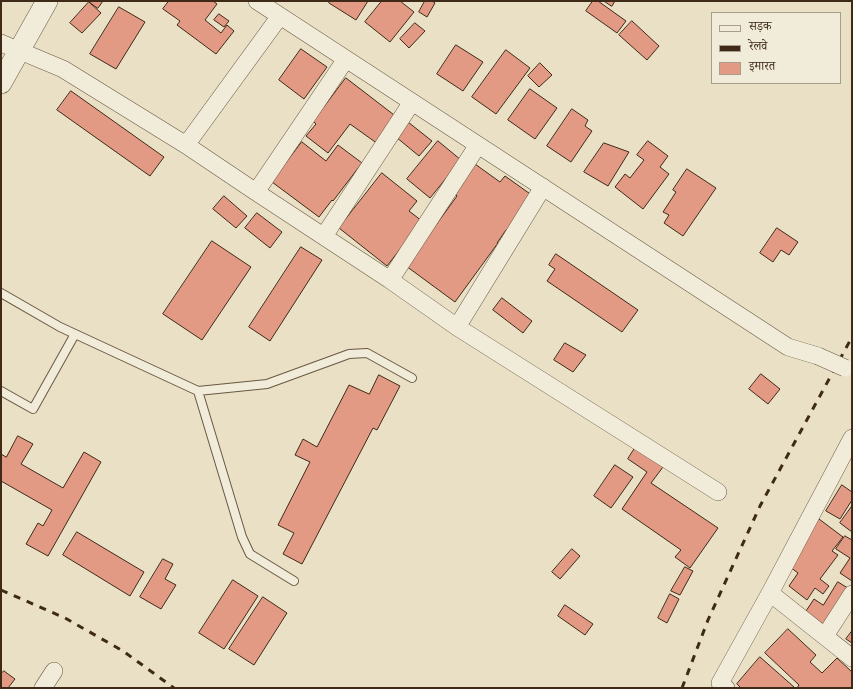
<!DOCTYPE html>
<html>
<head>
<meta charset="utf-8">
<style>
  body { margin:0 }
  #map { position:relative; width:853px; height:689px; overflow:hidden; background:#eae0c5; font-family:Cardo,"Noto Serif Devanagari",serif }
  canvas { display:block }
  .frame { position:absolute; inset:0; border:2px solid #3e2a17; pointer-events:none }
  .legend { position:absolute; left:711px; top:12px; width:130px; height:72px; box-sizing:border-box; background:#f1ebd9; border:1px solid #a99e8b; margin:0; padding:5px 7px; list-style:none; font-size:12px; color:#3e2a17 }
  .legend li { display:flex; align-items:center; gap:8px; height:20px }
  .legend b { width:20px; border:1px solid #a99e8b }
</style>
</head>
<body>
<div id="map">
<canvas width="853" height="689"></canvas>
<div class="frame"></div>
<ul class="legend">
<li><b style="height:5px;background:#f1ebd9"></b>सड़क</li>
<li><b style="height:5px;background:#3e2a17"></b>रेलवे</li>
<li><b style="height:11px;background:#e39a84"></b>इमारत</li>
</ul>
</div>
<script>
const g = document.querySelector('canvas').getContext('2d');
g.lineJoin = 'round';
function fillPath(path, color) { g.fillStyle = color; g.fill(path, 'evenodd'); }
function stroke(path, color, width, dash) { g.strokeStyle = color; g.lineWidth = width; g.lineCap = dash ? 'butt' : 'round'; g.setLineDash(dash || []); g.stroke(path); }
const building = new Path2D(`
  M88,1h15l-5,7z
  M169,1h44l4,3 -12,16 16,13 6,-8 7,6 -18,23 -39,-29 3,-4 -17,-12z
  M330,1h38l-12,19 -27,-17z
  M382,1h18l14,11 -24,30 -25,-20z
  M425,1h7l3,2 -8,14 -8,-5z
  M593,1h5l28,20 -9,12 -31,-22z
  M604,1h11l-3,5z
  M89,2l12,11 -19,20 -12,-10z
  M119,7l26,15 -29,47 -26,-15z
  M219,14l10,7 -5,6 -10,-7z
  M632,21l27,25 -12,14 -28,-25z
  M415,23l10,8 -16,17 -9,-9z
  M456,45l27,17 -20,29 -26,-17z
  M301,49l26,18 -23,32 -25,-19z
  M506,50l24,18 -34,46 -24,-17z
  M540,63l12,12 -13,12 -11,-11z
  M346,78l52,40 -20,26 -28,-20 -22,29 -22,-17 10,-12 -4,-4 11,-12z
  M530,89l27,19 -22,31 -27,-19z
  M71,91l93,66 -14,19 -93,-66z
  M572,109l16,11 -3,6 7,5 -21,31 -24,-16z
  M408,122l24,19 -13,15 -23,-19z
  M438,141l23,19 -31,38 -23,-19z
  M648,141l20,15 -8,11 9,7 -26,35 -28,-22 10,-13 5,4 14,-18 -7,-5z
  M302,142l24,19 12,-16 24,18 -29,38 -1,-1 -13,17 -47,-35z
  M604,143l25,9 -21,34 -24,-14z
  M475,164l25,18 5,-6 28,20 -25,35 -2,-1 -9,13h1l-43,59 -49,-36 51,-70 -3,-3z
  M687,169l29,19 -33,48 -19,-13 5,-8 -6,-3 13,-20 -3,-2z
  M382,173l35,28 -8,10 13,10 -35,45 -48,-38z
  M224,196l23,20 -11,12 -23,-19z
  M257,213l25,19 -12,16 -25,-20z
  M777,228l21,14 -9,13 -8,-5 -8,12 -13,-9z
  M212,241l39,26 -49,73 -39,-26z
  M301,247l21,13 -52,81 -21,-14z
  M556,254l82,56 -16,22 -75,-51 8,-12 -6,-4z
  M502,298l30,23 -9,12 -30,-23z
  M565,343l21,12 -13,17 -19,-12z
  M761,374l19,15 -12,15 -19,-15z
  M379,375l21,11 -23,44 -4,-2 -71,136 -19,-10 11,-21 -16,-8 32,-63 -15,-7 8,-16 14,8 32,-62 20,9z
  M18,436l15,8 -12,20 42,24 21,-36 17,10 -53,94 -22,-12 12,-21 5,3 9,-16 -51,-29v-27l5,3z
  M635,448l28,19 -12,16 67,45 -28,40 -15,-11 6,-7 -59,-41 25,-37 -19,-13z
  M615,465l18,12 -22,31 -17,-12z
  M842,485l10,7v8l-12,19 -14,-8z
  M852,506v26l-12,-9z
  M819,519l24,18 -11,14 6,4 -18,24 9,7 -6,8 -8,-6 -8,12 -18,-14 9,-13 -12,-9z
  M77,532l67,40 -14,24 -67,-41z
  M845,536l7,4v41l-12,-8 10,-15 -14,-9z
  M572,549l8,7 -20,23 -8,-7z
  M163,559l10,5 -8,15 11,6 -15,24 -21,-12z
  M685,567l8,4 -13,24 -9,-4z
  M233,580l25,16 -34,53 -25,-16z
  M838,582l13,8 -25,38 -22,-14 10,-15 9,6z
  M670,594l9,5 -12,24 -9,-5z
  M263,597l24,16 -33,52 -25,-16z
  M565,605l28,19 -8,11 -27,-19z
  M788,629l28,26 -6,7 12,11 15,-15 15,14v16h-55l2,-3 -34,-32z
  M852,631v12l-6,-4z
  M760,657l34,30 -1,1h-52l-4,-4z
  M4,671l11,8 -7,9h-7v-14z`);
const service = new Path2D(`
  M1,293l59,34 138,64 44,146 8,17 44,27
  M1,391l32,18 42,-75
  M198,391l69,-7 82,-30 18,-1 45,25`);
const minor = new Path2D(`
  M257,1l531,346 30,9
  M1,43l62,26 123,76 70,47 134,88 67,47 261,165
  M186,145l94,-129
  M256,192l90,-133
  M324,236l88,-134
  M390,280l88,-135
  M457,327l86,-140
  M770,593l82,65
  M825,636l27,-42
  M43,688l11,-17
  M726,688l-6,-5 50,-90 82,-155`);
const tertiary = new Path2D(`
  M1,83l46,-82`);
const rail = new Path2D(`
  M1,590l64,28 58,33 51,37
  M682,688l26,-68 52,-114 92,-169`);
const minorBridge = new Path2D(`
  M818,356l27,12`);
fillPath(building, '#e39a84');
stroke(building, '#3e2a17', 1);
stroke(service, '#695842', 10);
stroke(minor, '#695842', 18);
stroke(tertiary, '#695842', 22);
stroke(service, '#f1ebd9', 8);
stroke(minor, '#f1ebd9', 17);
stroke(tertiary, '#f1ebd9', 21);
stroke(rail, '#3e2a17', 3, [7, 7]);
stroke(minorBridge, '#695842', 18, []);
stroke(minorBridge, '#f1ebd9', 17);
</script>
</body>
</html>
